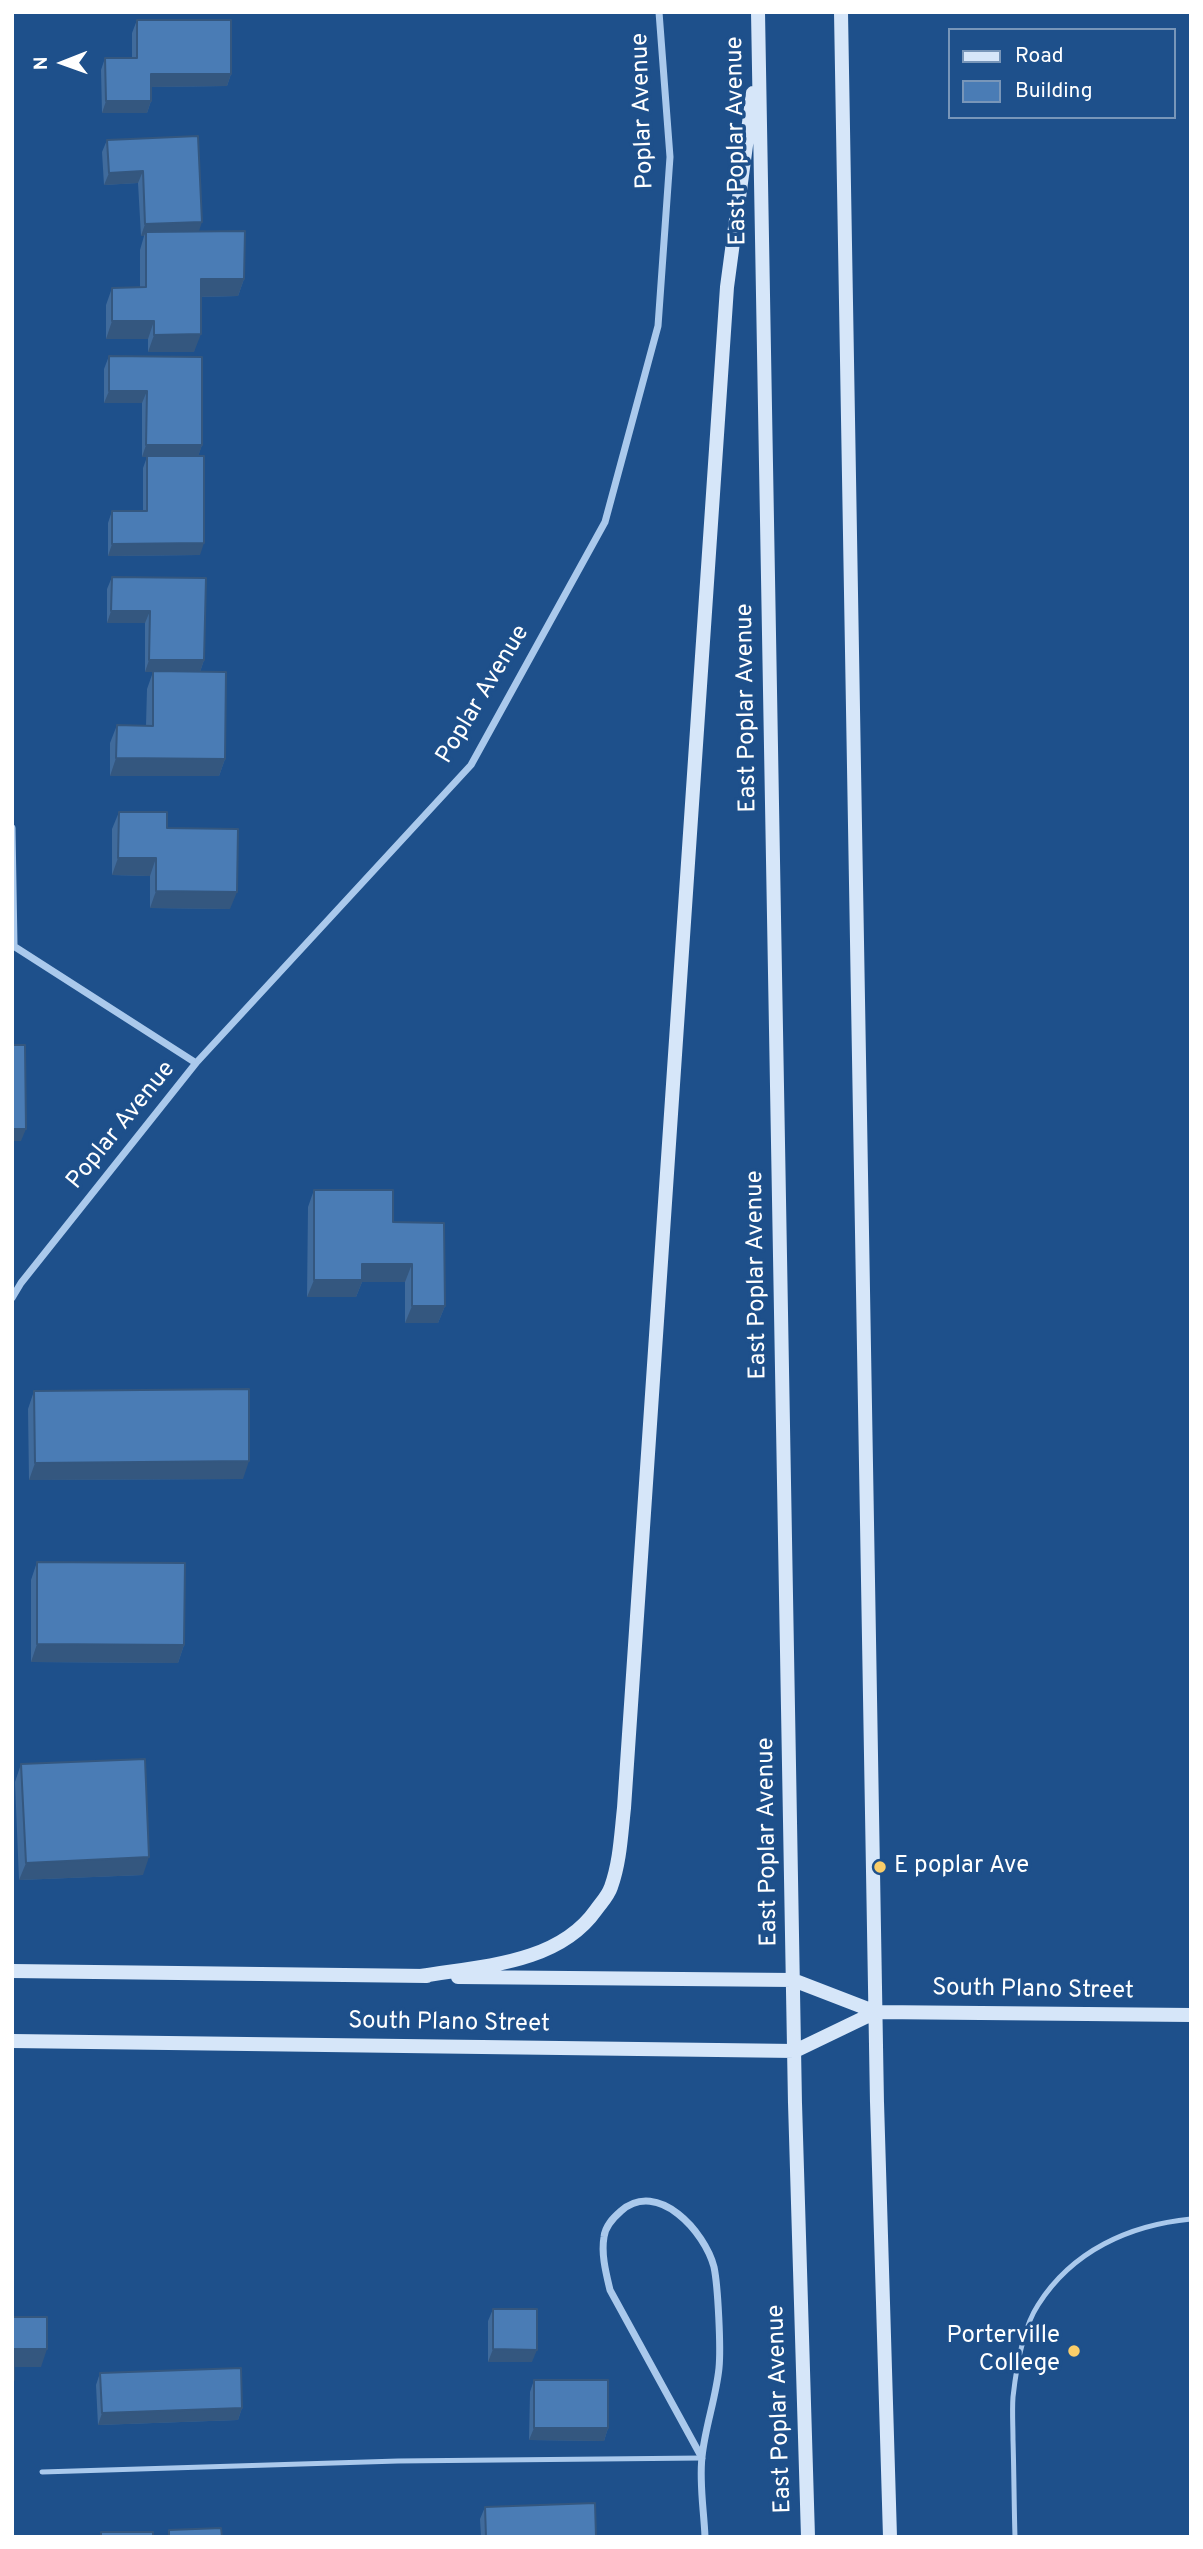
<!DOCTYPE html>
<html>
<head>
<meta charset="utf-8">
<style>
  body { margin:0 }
  #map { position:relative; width:1203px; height:2549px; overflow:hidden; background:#1e508b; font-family:Overpass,sans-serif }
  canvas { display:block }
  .frame { position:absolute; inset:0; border:14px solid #fff; pointer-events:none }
  .legend { position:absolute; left:948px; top:28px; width:228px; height:91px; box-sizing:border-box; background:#1e508b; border:2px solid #7896b9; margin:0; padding:9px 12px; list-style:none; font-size:21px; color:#fff }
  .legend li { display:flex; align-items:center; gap:14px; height:35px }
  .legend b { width:35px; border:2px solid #7896b9 }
  .north { position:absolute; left:28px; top:28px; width:70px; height:70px; -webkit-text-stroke:5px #1e508b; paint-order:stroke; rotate:269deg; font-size:19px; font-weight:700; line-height:28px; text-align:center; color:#fff }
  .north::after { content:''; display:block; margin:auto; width:24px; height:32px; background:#fff; clip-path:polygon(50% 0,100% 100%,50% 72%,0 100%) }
</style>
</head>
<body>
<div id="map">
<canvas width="1203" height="2549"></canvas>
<div class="frame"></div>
<ul class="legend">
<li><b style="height:9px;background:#d6e6f9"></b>Road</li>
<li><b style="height:19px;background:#4a7cb5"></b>Building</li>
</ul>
<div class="north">N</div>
</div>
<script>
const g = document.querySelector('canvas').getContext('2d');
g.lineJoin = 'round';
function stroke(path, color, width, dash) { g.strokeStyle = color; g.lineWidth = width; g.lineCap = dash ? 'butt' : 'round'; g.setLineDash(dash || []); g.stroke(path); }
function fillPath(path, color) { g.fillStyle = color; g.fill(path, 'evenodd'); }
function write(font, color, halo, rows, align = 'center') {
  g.font = font + ' Overpass,sans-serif'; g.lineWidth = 7; g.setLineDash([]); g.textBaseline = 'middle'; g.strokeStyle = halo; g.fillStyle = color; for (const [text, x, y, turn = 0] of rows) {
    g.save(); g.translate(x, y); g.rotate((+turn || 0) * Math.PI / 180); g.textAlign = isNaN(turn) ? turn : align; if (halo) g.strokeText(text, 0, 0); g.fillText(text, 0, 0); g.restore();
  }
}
const service = new Path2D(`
  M42,2472l356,-11 304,-3
  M1015,2537c-1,-32 -1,-65 -2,-97 0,-14 -1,-29 0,-43 3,-27 10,-69 25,-92 34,-54 91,-80 153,-86`);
const minor = new Path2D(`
  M12,828l2,117
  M12,945l184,118
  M12,1298l9,-15 175,-220 275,-298 134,-243 53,-196 12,-169 -11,-145
  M702,2458l-92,-168c-4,-17 -9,-36 -6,-53 1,-11 9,-19 17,-26 37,-32 84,21 93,56 4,19 7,81 5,101 -3,30 -14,59 -17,89 -3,26 2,54 3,80`);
const secondary = new Path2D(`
  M758,12l37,2091 13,434
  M841,12l36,2090 13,435
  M12,1971l415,5
  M421,1976c60,-10 137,-12 175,-66 5,-7 12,-14 15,-23 9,-25 10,-52 13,-79l103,-1521 26,-194
  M458,1977l335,3 83,32 315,3
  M12,2041l783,10 81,-39`);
const wall = new Path2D(`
  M137,20l94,54 -4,12 -76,1v14l-4,12h-45l-1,-43 4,-12h27v-25z
  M198,136v96l46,47 -6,17 -37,1 -7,55h-46v-13h-42v-34l6,-17 28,-1v-37l4,-14h-3l-3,-53 -34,2 -2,-33 5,-12z
  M109,356l93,89 -4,11 2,99 -92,1v-33l4,-12h31v-43l4,-11h-5v-54h-38v-34z
  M112,577l92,83 -4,12 25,87 -6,17h-109v-33l7,-18h29l1,-36 6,-17h-8v-49h-38v-34z
  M119,812l48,16 63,81 -80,-1v-32l-38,-1v-46z
  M314,1190l79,32 52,84 -7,17h-33v-41h-43l-6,15h-49l1,-90z
  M34,1391l209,88 -214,1 -1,-71z
  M37,1562l147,83 -6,18 -147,-1v-82z
  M21,1764l122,111 -124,5 -4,-98z
  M493,2309l39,53h-44v-41z
  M100,2373l142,35 -4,12 -140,5 -2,-40z
  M534,2380l74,48 -4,13 -75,-1 1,-48z
  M485,2507l111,30h-115l-1,-18z`);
const shadedWall = new Path2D(`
  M151,74h80l-4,12 -80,1z
  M106,101h45l-4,12h-45z
  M143,171l-5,12 -34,2 5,-12z
  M202,222l-4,12 -52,-2 -2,4h-3l4,-12z
  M201,279h43l-6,17 -44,1z
  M112,321h42l-6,18h-42z
  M201,334l-7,18h-46l6,-17z
  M109,391h38l-5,12h-38z
  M146,445h56l-4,12h-56z
  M204,543l-4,12 -92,1 4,-12z
  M111,611h39l-5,12h-38z
  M149,660h55l-4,12h-55z
  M116,758l109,1 -6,17h-109z
  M118,858h38l-6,18 -38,-1z
  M156,891l81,1 -7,17 -80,-1z
  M12,1129h14l-5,12h-9z
  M362,1264h50l-7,18h-43l-6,15h-49l7,-17z
  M412,1306h33l-7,17h-33z
  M249,1461l-6,18 -214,1 6,-17z
  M37,1644l147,1 -6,18 -147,-1z
  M149,1857l-6,18 -124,5 7,-17z
  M14,2349h33l-6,18h-29z
  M493,2349l44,1 -5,12h-44z
  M242,2408l-4,12 -140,5 4,-12z
  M534,2428h74l-4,13 -75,-1z`);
const building = new Path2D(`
  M137,20h94v54h-80v27h-45l-1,-43h32z
  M198,136l4,86 -57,2 -2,-53 -34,2 -2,-33z
  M245,231l-1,48h-43v55l-47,1v-14h-42v-33l34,-1v-55z
  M109,356l93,1v88h-56l1,-54h-38z
  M147,456h57v87l-92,1v-33h35z
  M112,577l94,1 -2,82h-55l1,-49h-39z
  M153,671l73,1 -1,87 -109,-1 1,-33 36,1z
  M119,812h48v16l71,1 -1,63 -81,-1v-33h-38z
  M12,1045h13l1,84h-14z
  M314,1190h79v32l51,1 1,83h-33v-42h-50v16h-48z
  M249,1389v72l-214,2 -1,-72z
  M37,1562l148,1 -1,82 -147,-1z
  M145,1759l4,98 -123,6 -5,-99z
  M12,2305l1,12h34v32h-33v31h-2z
  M493,2309h44v41l-44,-1z
  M241,2368l1,40 -140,5 -2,-40z
  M534,2380h74v48h-74z
  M595,2503l1,34h-110l-1,-30z
  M221,2528l1,9h-53v-7z
  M101,2532h52v5h-52z`);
const markers = [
  [880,1867,7,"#fbce69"],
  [1074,2351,7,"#fbce69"]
];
const streetNames = [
  ["Poplar Avenue",644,111,-92],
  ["East Poplar Avenue",738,141,-91],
  ["Poplar Avenue",484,695,-59],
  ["East Poplar Avenue",748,708,-91],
  ["Poplar Avenue",122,1126,-51],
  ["East Poplar Avenue",758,1275,-91],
  ["East Poplar Avenue",769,1842,-91],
  ["South Plano Street",1033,1991,1],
  ["South Plano Street",449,2024,1],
  ["East Poplar Avenue",781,2409,-92]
];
const poiNames = [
  ["E poplar Ave",894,1867],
  ["Porterville",1060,2337,"right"],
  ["College",1060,2365,"right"]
];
stroke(service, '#aac9ec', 5);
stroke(minor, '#aac9ec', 7);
stroke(secondary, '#d6e6f9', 14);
fillPath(wall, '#406b9c');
fillPath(shadedWall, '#34577f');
fillPath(building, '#4a7cb5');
stroke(building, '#34577f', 2);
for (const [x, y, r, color] of markers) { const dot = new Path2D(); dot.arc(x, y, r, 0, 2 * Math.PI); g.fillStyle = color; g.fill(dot); stroke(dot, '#1e508b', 2.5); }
write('24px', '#fff', '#1e508b', streetNames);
write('24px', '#fff', '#1e508b', poiNames, 'left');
</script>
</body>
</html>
